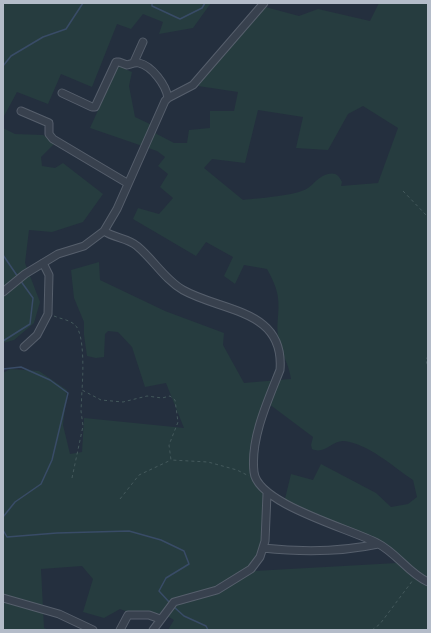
<!DOCTYPE html>
<html>
<head>
<meta charset="utf-8">
<style>
  body { margin:0 }
  #map { position:relative; width:431px; height:633px; overflow:hidden; background:#242f3e; font-family:Karla,sans-serif }
  canvas { display:block }
  .frame { position:absolute; inset:0; border:4px solid #b4bcc9; pointer-events:none }
</style>
</head>
<body>
<div id="map">
<canvas width="431" height="633"></canvas>
<div class="frame"></div>
</div>
<script>
const g = document.querySelector('canvas').getContext('2d');
g.lineJoin = 'round';
function fillPath(path, color) { g.fillStyle = color; g.fill(path, 'evenodd'); }
function stroke(path, color, width, dash) { g.strokeStyle = color; g.lineWidth = width; g.lineCap = dash ? 'butt' : 'round'; g.setLineDash(dash || []); g.stroke(path); }
const green = new Path2D(`
  M3,3h208l-18,25 -34,6 4,-12 -20,-8 -12,15 -14,-5 -25,63 -31,-13 -13,30 -31,-12 -14,26z
  M379,3h49v627h-260l6,-10 -12,-7 -24,3 -18,-7 -16,9 -21,-6 10,-33 -11,-13 -41,3 3,59 5,2h-46v-257l7,-4 29,2 28,19 -4,35 7,29 12,-2 2,-34 100,10 -18,-45 -21,4 -13,-40 -14,-15 -10,-1 -3,3 -1,23 -8,1 -9,-2 -3,-21v-13l-10,-24 -3,-28 28,-8 1,18 65,31 59,22 -1,12 21,38 47,-4c-2,-15 -9,-24 -12,-38 -4,-14 1,-29 -1,-43 -1,-10 -6,-20 -11,-29l-23,-4 -9,19 -11,-8 9,-19 -27,-15 -10,14 -63,-37 5,-11 21,6 14,-16 -13,-11 8,-13 -10,-8 7,-9 -8,-6 -67,-23 28,-62 14,6 -3,14 6,31 17,8 1,7 21,11h13l2,-13 21,-2v-17h24l4,-19 -40,-6 42,-60 18,-21 41,11 19,-7 52,12zM363,106l35,22 -20,55 -37,3 1,-4c-3,-7 -7,-10 -14,-8 -9,2 -14,10 -20,14 -12,8 -49,10 -65,12l-39,-32 8,-9 33,4 13,-53 45,7 -7,31 32,2 20,-36zM269,404l44,33 -2,8 1,4c13,6 20,-9 32,-8 25,3 48,25 69,39l4,17 -9,7 -17,3 -15,-14 -55,-29 -8,16 -22,-6 -7,29 98,43 15,17 -143,8 10,-23 3,-54 -14,-18 10,-59z
  M3,128l12,6 28,1 12,8 -14,14 1,9 13,2 8,-5 40,31 -20,28 -31,10 -23,-2 -4,33 15,39 -6,21 -20,17 -11,3z`);
const stream = new Path2D(`
  M152,3v3l28,13 22,-11 3,-5
  M3,66l8,-10 32,-19 23,-8 17,-26
  M3,255l15,22
  M3,341l27,-17 3,-26 -13,-18
  M3,369l18,-2 29,13 18,13 -16,67 -11,24 -26,18 -12,15
  M3,530l4,7 50,-4 72,-2 32,9 23,11 5,13 -23,14 -7,13 11,12
  M174,607l10,9 22,10 2,4`);
const path = new Path2D(`
  M403,191l25,26
  M54,316c7,3 16,4 21,9 10,9 8,51 7,65l19,10 22,2 24,-6 15,2 8,-2 5,4 3,22 -9,23 2,15 37,2 29,8 12,6
  M428,356l-2,4 2,7
  M72,478l11,-52 -2,-15 1,-21
  M120,499l19,-24 32,-15
  M372,630l8,-6 33,-44`);
const minor = new Path2D(`
  M264,3l-71,82 -25,13 -3,3 -48,108 -13,22c10,7 24,7 33,15 16,13 28,34 46,44 39,22 102,19 97,80 -12,30 -30,69 -26,102 3,32 97,57 123,71 20,10 31,30 51,39
  M134,62l9,-20
  M62,93l30,14h3l21,-45h3l8,3c4,-1 8,-3 12,-2 13,3 27,22 29,35
  M21,111l28,12v11l4,5 74,44
  M3,292l22,-18 33,-20 26,-8 20,-15
  M24,347l13,-12 11,-21 1,-39 -6,-12
  M263,548c38,4 78,4 115,-4
  M3,598l56,16 34,16
  M120,630l8,-15h21l11,4
  M153,630l21,-28 43,-12 34,-21 9,-12 5,-16 2,-47`);
fillPath(green, '#263c3f');
stroke(stream, '#394c67', 1.5);
stroke(minor, '#565f6c', 9);
stroke(path, '#44595c', 1, [3, 3]);
stroke(minor, '#38414e', 7);
</script>
</body>
</html>
